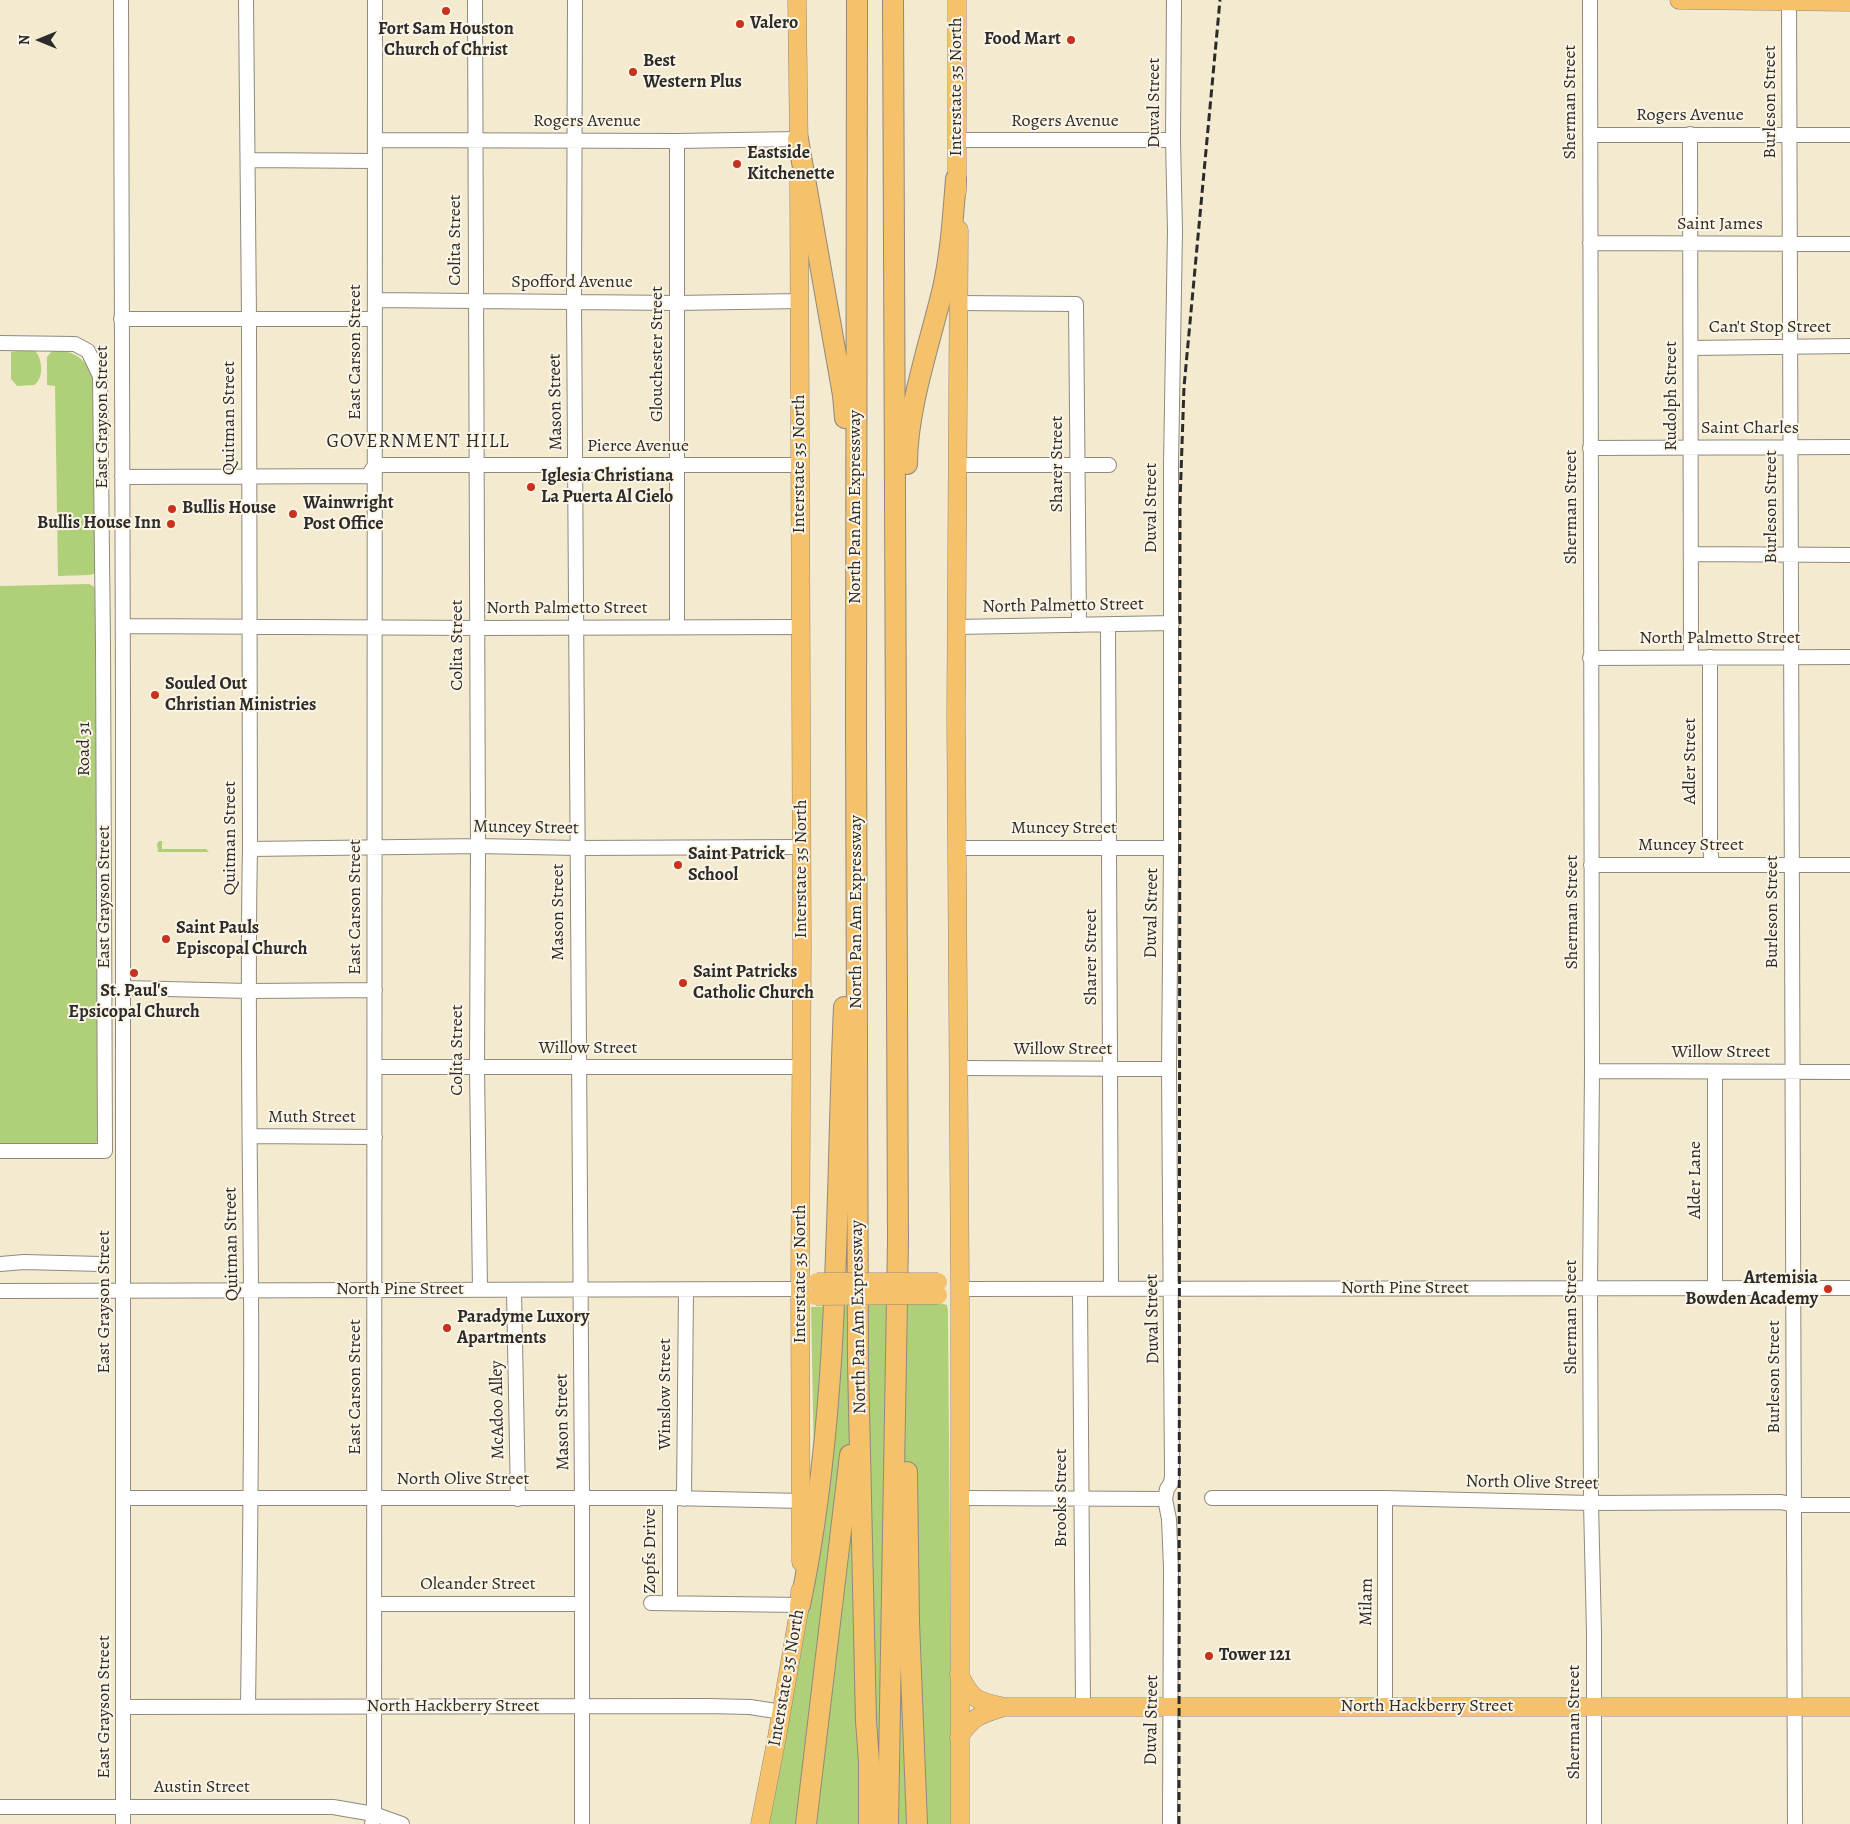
<!DOCTYPE html>
<html>
<head>
<meta charset="utf-8">
<style>
  body { margin:0 }
  #map { position:relative; width:1850px; height:1824px; overflow:hidden; background:#f3eacf; font-family:Alegreya,serif }
  canvas { display:block }
  .north { position:absolute; left:15px; top:15px; width:50px; height:50px; -webkit-text-stroke:4px #fcf5e5; paint-order:stroke; rotate:270deg; font-size:14px; font-weight:700; line-height:20px; text-align:center; color:#2b2b2b }
  .north::after { content:''; display:block; margin:auto; width:18px; height:22px; background:#2b2b2b; clip-path:polygon(50% 0,100% 100%,50% 72%,0 100%) }
</style>
</head>
<body>
<div id="map">
<canvas width="1850" height="1824"></canvas>
<div class="north">N</div>
</div>
<script>
const g = document.querySelector('canvas').getContext('2d');
g.lineJoin = 'round';
function fillPath(path, color) { g.fillStyle = color; g.fill(path, 'evenodd'); }
function stroke(path, color, width, dash) { g.strokeStyle = color; g.lineWidth = width; g.lineCap = dash ? 'butt' : 'round'; g.setLineDash(dash || []); g.stroke(path); }
function write(font, color, halo, rows, align = 'center') {
  g.font = font + ' Alegreya,serif'; g.lineWidth = 4; g.setLineDash([]); g.textBaseline = 'middle'; g.strokeStyle = halo; g.fillStyle = color; for (const [text, x, y, turn = 0] of rows) {
    g.save(); g.translate(x, y); g.rotate((+turn || 0) * Math.PI / 180); g.textAlign = isNaN(turn) ? turn : align; if (halo) g.strokeText(text, 0, 0); g.fillText(text, 0, 0); g.restore();
  }
}
const green = new Path2D(`
  M24,350l11,1c8,8 9,28 -1,34l-17,1 -6,-7v-27z
  M53,350c23,1 30,8 41,26l2,194 -2,4 -5,1 -31,1 -3,-190 -8,-1v-28z
  M89,584l4,2 2,3 5,541 -2,11 -5,4 -93,1v-560z
  M159,841h3v8h44l3,3h-51l-1,-8z
  M940,1303l7,2 1,6 4,513h-188l50,-364 -3,-153z`);
const minor = new Path2D(`
  M121,0l2,707v1117
  M246,0l3,318 1,531c-3,146 0,293 1,440 1,139 -1,279 -3,418
  M475,0l3,846 -1,222 3,222
  M575,0l-1,302 8,1197v325
  M1590,0l2,1071 -2,218 1,214 3,130v191
  M1789,0l6,1824
  M1690,134l1,523
  M1590,135h260
  M375,140l302,1 121,-2
  M957,140h216
  M677,141v486
  M248,160l127,1
  M1590,243l260,1
  M375,300l301,3 124,-2
  M959,303l117,1 3,321
  M121,319h254
  M0,343l75,1 13,7 12,25 3,269 2,506h-105
  M1691,348l159,-2
  M1590,448l260,-1
  M957,465h152
  M122,477l246,-1 7,-11h425
  M1691,554l159,1
  M1108,624l3,665
  M123,626l353,2 324,-1
  M956,627l216,-4
  M1710,657v189l2,19
  M1590,658l260,-1
  M956,848h215
  M250,849l228,-3 99,2 225,-1
  M1591,865h259
  M124,988l125,3 126,-1
  M375,1067h427
  M958,1068l211,1
  M1592,1071l258,1
  M1715,1072v216
  M250,1136l125,1
  M0,1264l24,-2 77,2
  M960,1289l890,-1
  M1080,1289l3,418
  M514,1290l4,209
  M0,1291l800,-2
  M124,1498h546l132,3
  M670,1498v105
  M961,1498l204,1
  M1212,1498h173l206,5 190,-1 13,3h56
  M684,1499l2,-209
  M651,1603l149,2
  M374,1604h208
  M123,1707l584,-1 43,1 32,5
  M1385,1707v-209
  M0,1807h333l41,7 28,10
  M372,1824l2,-10 1,-1814
  M1170,1824l1,-256 -2,-49 -4,-20 2,-10 4,-6 1,-7 -3,-407 2,-221v-384l4,-233 -2,-91 1,-140`);
const major = new Path2D(`
  M797,0l2,152
  M957,0v192
  M1679,0l171,2
  M799,181l3,766 -2,342 1,273
  M959,230l-3,485 4,574v535
  M959,1674c14,27 16,26 45,33h846
  M959,1737c15,-22 21,-22 45,-30
  M760,1824l17,-87 23,-132v-14`);
const highway = new Path2D(`
  M857,0l-1,722 2,641 8,358 3,41v62
  M798,139l45,256 2,23
  M907,464c0,-56 23,-121 36,-176 8,-36 10,-72 13,-109
  M907,1472l2,150 8,202
  M800,1605c41,-196 35,-399 44,-598
  M806,1824l44,-369
  M888,1824c5,-195 5,-390 10,-584l-5,-1240`);
const rail = new Path2D(`
  M1179,1824l1,-1321 4,-116 36,-387`);
const majorBridge = new Path2D(`
  M817,1282h121
  M816,1296l122,-1`);
const markers = [
  [446,11,5,"#c8321e"],
  [740,24,5,"#c8321e"],
  [1071,40,5,"#c8321e"],
  [633,72,5,"#c8321e"],
  [737,164,5,"#c8321e"],
  [531,487,5,"#c8321e"],
  [172,509,5,"#c8321e"],
  [293,514,5,"#c8321e"],
  [171,524,5,"#c8321e"],
  [155,695,5,"#c8321e"],
  [678,865,5,"#c8321e"],
  [166,939,5,"#c8321e"],
  [134,973,5,"#c8321e"],
  [683,983,5,"#c8321e"],
  [1828,1289,5,"#c8321e"],
  [447,1328,5,"#c8321e"],
  [1209,1656,5,"#c8321e"]
];
const poiNames = [
  ["Valero",750,24],
  ["Fort Sam Houston",446,30,"center"],
  ["Church of Christ",446,51,"center"],
  ["Food Mart",1061,40,"right"],
  ["Best",643,62],
  ["Western Plus",643,83],
  ["Eastside",747,154],
  ["Kitchenette",747,175],
  ["Iglesia Christiana",541,477],
  ["La Puerta Al Cielo",541,498],
  ["Wainwright",303,504],
  ["Post Office",303,525],
  ["Bullis House",182,509],
  ["Bullis House Inn",161,524,"right"],
  ["Souled Out",165,685],
  ["Christian Ministries",165,706],
  ["Saint Patrick",688,855],
  ["School",688,876],
  ["Saint Pauls",176,929],
  ["Episcopal Church",176,950],
  ["Saint Patricks",693,973],
  ["Catholic Church",693,994],
  ["St. Paul's",134,992,"center"],
  ["Epsicopal Church",134,1013,"center"],
  ["Artemisia",1818,1279,"right"],
  ["Bowden Academy",1818,1300,"right"],
  ["Paradyme Luxory",457,1318],
  ["Apartments",457,1339],
  ["Tower 121",1219,1656]
];
const streetNames = [
  ["Interstate 35 North",957,87,-90],
  ["Sherman Street",1571,102,-90],
  ["Burleson Street",1771,102,-90],
  ["Duval Street",1155,103,-90],
  ["Rogers Avenue",1690,116],
  ["Rogers Avenue",587,122],
  ["Rogers Avenue",1065,122],
  ["Saint James",1720,225],
  ["Colita Street",456,240,-90],
  ["Spofford Avenue",572,283],
  ["Can't Stop Street",1770,328],
  ["East Carson Street",356,352,-90],
  ["Glouchester Street",658,354,-90],
  ["Rudolph Street",1672,396,-90],
  ["Mason Street",556,402,-91],
  ["East Grayson Street",103,417,-90],
  ["Quitman Street",230,418,-90],
  ["Saint Charles",1750,429],
  ["Pierce Avenue",638,447],
  ["Interstate 35 North",800,464,-90],
  ["Sharer Street",1058,464,-90],
  ["North Pan Am Expressway",856,507,-90],
  ["Sherman Street",1572,507,-90],
  ["Burleson Street",1772,507,-90],
  ["Duval Street",1152,508,-90],
  ["North Palmetto Street",1063,606,-1],
  ["North Palmetto Street",567,609],
  ["North Palmetto Street",1720,639],
  ["Colita Street",458,645,-90],
  ["Road 31",85,749,-90],
  ["Adler Street",1691,761,-90],
  ["Muncey Street",526,828,1],
  ["Muncey Street",1064,829],
  ["Quitman Street",231,838,-90],
  ["Muncey Street",1691,846],
  ["Interstate 35 North",802,869,-90],
  ["East Grayson Street",105,897,-90],
  ["East Carson Street",356,907,-90],
  ["Mason Street",559,912,-90],
  ["North Pan Am Expressway",857,912,-90],
  ["Sherman Street",1573,912,-90],
  ["Burleson Street",1773,912,-90],
  ["Duval Street",1152,913,-89],
  ["Sharer Street",1092,957,-90],
  ["Willow Street",588,1049],
  ["Colita Street",458,1050,-90],
  ["Willow Street",1063,1050],
  ["Willow Street",1721,1053],
  ["Muth Street",312,1118],
  ["Alder Lane",1696,1180,-90],
  ["Quitman Street",232,1244,-91],
  ["Interstate 35 North",801,1274,-90],
  ["North Pine Street",1405,1289],
  ["North Pine Street",400,1290],
  ["East Grayson Street",105,1302,-90],
  ["North Pan Am Expressway",859,1317,-91],
  ["Sherman Street",1572,1317,-90],
  ["Duval Street",1153,1319,-91],
  ["Burleson Street",1775,1377,-90],
  ["East Carson Street",356,1387,-90],
  ["Winslow Street",666,1394,-90],
  ["McAdoo Alley",498,1410,-91],
  ["Mason Street",563,1422,-91],
  ["North Olive Street",463,1480],
  ["North Olive Street",1532,1483,1],
  ["Brooks Street",1062,1498,-90],
  ["Zopfs Drive",651,1551,-90],
  ["Oleander Street",478,1585],
  ["Milam",1367,1602,-89],
  ["Interstate 35 North",787,1678,-80],
  ["East Grayson Street",105,1707,-90],
  ["North Hackberry Street",453,1707],
  ["North Hackberry Street",1427,1707],
  ["Duval Street",1152,1720,-89],
  ["Sherman Street",1575,1722,-90],
  ["Austin Street",202,1788]
];
const neighbourhoodNames = [
  ["GOVERNMENT HILL",418,442]
];
fillPath(green, '#afd078');
stroke(minor, '#8f8a7d', 16);
stroke(major, '#8f8a7d', 19);
stroke(highway, '#8f8a7d', 22);
stroke(minor, '#fff', 14);
stroke(major, '#f5c16b', 18);
stroke(highway, '#f5c16b', 20);
stroke(rail, '#2b2b2b', 3, [8, 4]);
stroke(majorBridge, '#8f8a7d', 19, []);
stroke(majorBridge, '#f5c16b', 18);
for (const [x, y, r, color] of markers) { const dot = new Path2D(); dot.arc(x, y, r, 0, 2 * Math.PI); g.fillStyle = color; g.fill(dot); stroke(dot, '#fcf5e5', 2); }
write('bold 18px', '#2b2b2b', '#fcf5e5', poiNames, 'left');
write('18px', '#2b2b2b', '#fcf5e5', streetNames);
g.letterSpacing = '1px';
write('19px', '#2b2b2b', '#fcf5e5', neighbourhoodNames);
g.letterSpacing = '0px';
</script>
</body>
</html>
